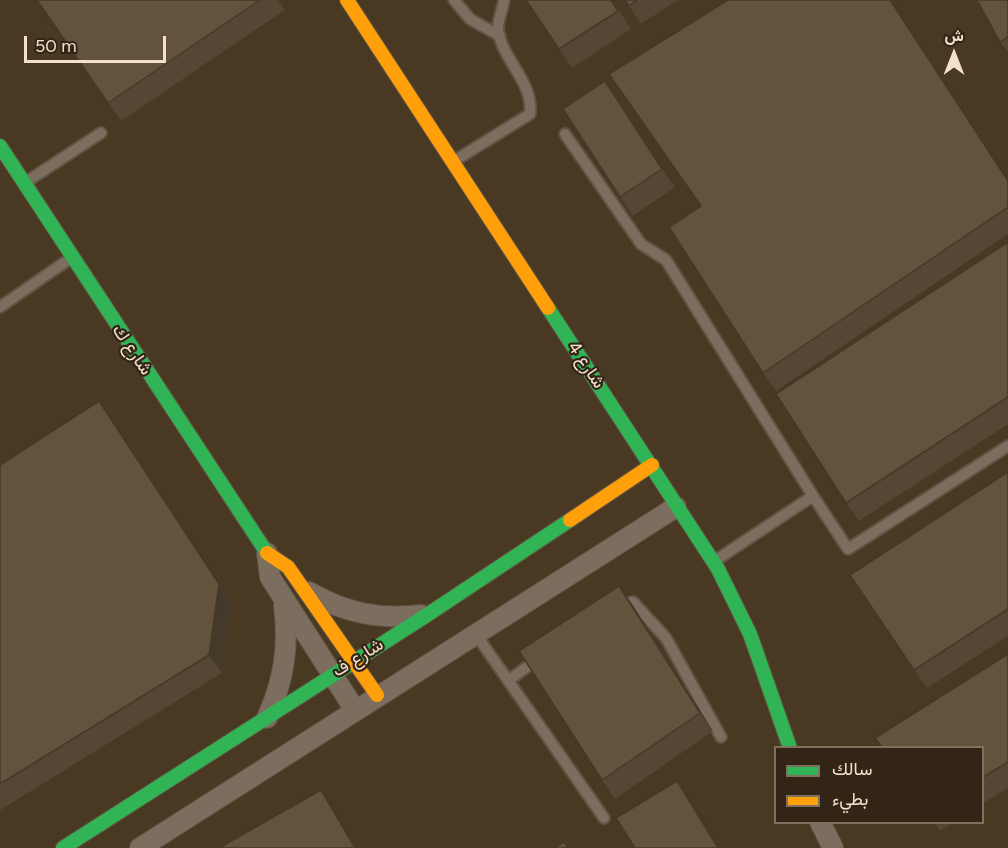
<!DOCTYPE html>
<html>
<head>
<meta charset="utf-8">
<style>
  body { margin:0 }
  #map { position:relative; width:1008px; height:848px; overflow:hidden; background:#493822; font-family:Figtree,Vazirmatn,sans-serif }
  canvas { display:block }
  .legend { position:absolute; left:774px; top:746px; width:210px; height:78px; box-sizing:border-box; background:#332515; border:2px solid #80705e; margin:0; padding:8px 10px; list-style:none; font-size:18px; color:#f4e0cc }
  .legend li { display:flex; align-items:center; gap:12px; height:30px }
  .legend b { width:30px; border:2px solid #80705e }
  .north { position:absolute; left:924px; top:24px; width:60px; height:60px; -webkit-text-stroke:4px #332515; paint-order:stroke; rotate:0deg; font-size:16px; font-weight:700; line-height:24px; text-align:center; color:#f4e0cc }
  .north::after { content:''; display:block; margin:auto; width:21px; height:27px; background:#f4e0cc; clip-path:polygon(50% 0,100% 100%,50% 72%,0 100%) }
  .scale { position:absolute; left:24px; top:36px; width:142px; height:27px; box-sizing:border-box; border:3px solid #f4e0cc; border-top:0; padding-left:8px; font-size:18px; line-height:21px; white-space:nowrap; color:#f4e0cc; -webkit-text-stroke:4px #332515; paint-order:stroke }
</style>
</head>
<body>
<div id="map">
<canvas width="1008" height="848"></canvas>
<ul class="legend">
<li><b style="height:8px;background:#30b455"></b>سالك</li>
<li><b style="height:8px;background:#ff9f0a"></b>بطيء</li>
</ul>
<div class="north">ش</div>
<div class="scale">50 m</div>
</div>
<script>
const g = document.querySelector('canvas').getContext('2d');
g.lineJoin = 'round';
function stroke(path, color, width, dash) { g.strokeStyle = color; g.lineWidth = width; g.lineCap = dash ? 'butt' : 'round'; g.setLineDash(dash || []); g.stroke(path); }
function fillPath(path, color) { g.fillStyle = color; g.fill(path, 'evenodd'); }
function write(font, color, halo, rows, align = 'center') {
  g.font = font + ' Figtree,Vazirmatn,sans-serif'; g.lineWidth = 4.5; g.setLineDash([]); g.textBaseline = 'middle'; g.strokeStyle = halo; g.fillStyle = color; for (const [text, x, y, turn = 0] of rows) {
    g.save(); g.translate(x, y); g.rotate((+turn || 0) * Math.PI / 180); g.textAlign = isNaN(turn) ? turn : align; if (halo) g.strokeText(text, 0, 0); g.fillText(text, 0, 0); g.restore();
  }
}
const lane = new Path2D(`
  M454,0l16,19 30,17
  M565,134l76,110 25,16 147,236 -100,66
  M454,161l76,-47c4,-33 -30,-56 -32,-86 0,-10 5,-19 6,-28
  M26,182l75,-49
  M0,307l71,-49
  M813,496l35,53 160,-103
  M618,605l15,-3 33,36 55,99
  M475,633l129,185
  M509,680l29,-21`);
const street = new Path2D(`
  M267,553l3,24 85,133
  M309,592c36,21 71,28 112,23
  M267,718c17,-38 22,-71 17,-113
  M820,822l13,26
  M140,848l536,-341`);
const fast = new Path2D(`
  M0,146l267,407
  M548,308l170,261 32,65 40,114
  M63,848l364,-233 143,-95`);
const slow = new Path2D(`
  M347,0l201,308
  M570,520l82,-55
  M267,553l21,14 89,128`);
const wall = new Path2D(`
  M37,0h241l7,10 -164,111z
  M526,0h86l19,29 -59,39z
  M625,0h53l-37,24z
  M891,0l117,180v54l-232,157 -13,-18z
  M1008,0v52l-8,-10z
  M618,99l57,88 -42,29 -13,-19z
  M1008,242v182l-149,97 -13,-18z
  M99,401l133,202 -10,70 -222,137v-345z
  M1008,472v164l-81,52 -77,-113z
  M619,586l13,18 81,127 -98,68 -13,-19z
  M1008,654v134l-26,16v-57z
  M934,822h19l-13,9z`);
const shadedWall = new Path2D(`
  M890,0h1l117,180v1z
  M605,81l13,18 57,88 -13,-18z
  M99,401l133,202 -10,70 -13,-18z
  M619,586l13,18 81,127 -13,-18z
  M677,781l13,18 30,49h-2z
  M321,790l13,18 23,40h-2z`);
const building = new Path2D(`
  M37,0h223l-152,103z
  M526,0h85l7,11 -59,38z
  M625,0h12l-8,6z
  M728,0h162l118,181v26l-245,166 -94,-146 32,-21 -92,-132z
  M977,0h31v37l-8,5z
  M605,81l57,88 -42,28 -57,-88z
  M1008,242v155l-162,106 -70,-109z
  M99,401l120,183 -10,71 -209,129v-319z
  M1008,472v137l-94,61 -64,-95z
  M619,586l81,127 -98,67 -83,-129z
  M1008,654v108l-26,16v-31h-100l-7,-9z
  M677,781l41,67h-83l-19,-30z
  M321,790l34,58h-136z
  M564,842l4,6h-14z`);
const streetNames = [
  ["شارع ك",132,350,56],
  ["شارع 4",586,365,56],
  ["شارع ف",358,658,-32]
];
stroke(lane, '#615342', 14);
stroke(street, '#615342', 22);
stroke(fast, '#615342', 16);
stroke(slow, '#615342', 16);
stroke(lane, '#7b6e5e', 10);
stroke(street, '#7b6e5e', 20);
stroke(fast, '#30b455', 14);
stroke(slow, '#ff9f0a', 14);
fillPath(wall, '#554734');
fillPath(shadedWall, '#45392a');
fillPath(building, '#63523c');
stroke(building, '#45392a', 1.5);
write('18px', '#f4e0cc', '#332515', streetNames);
</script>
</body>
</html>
